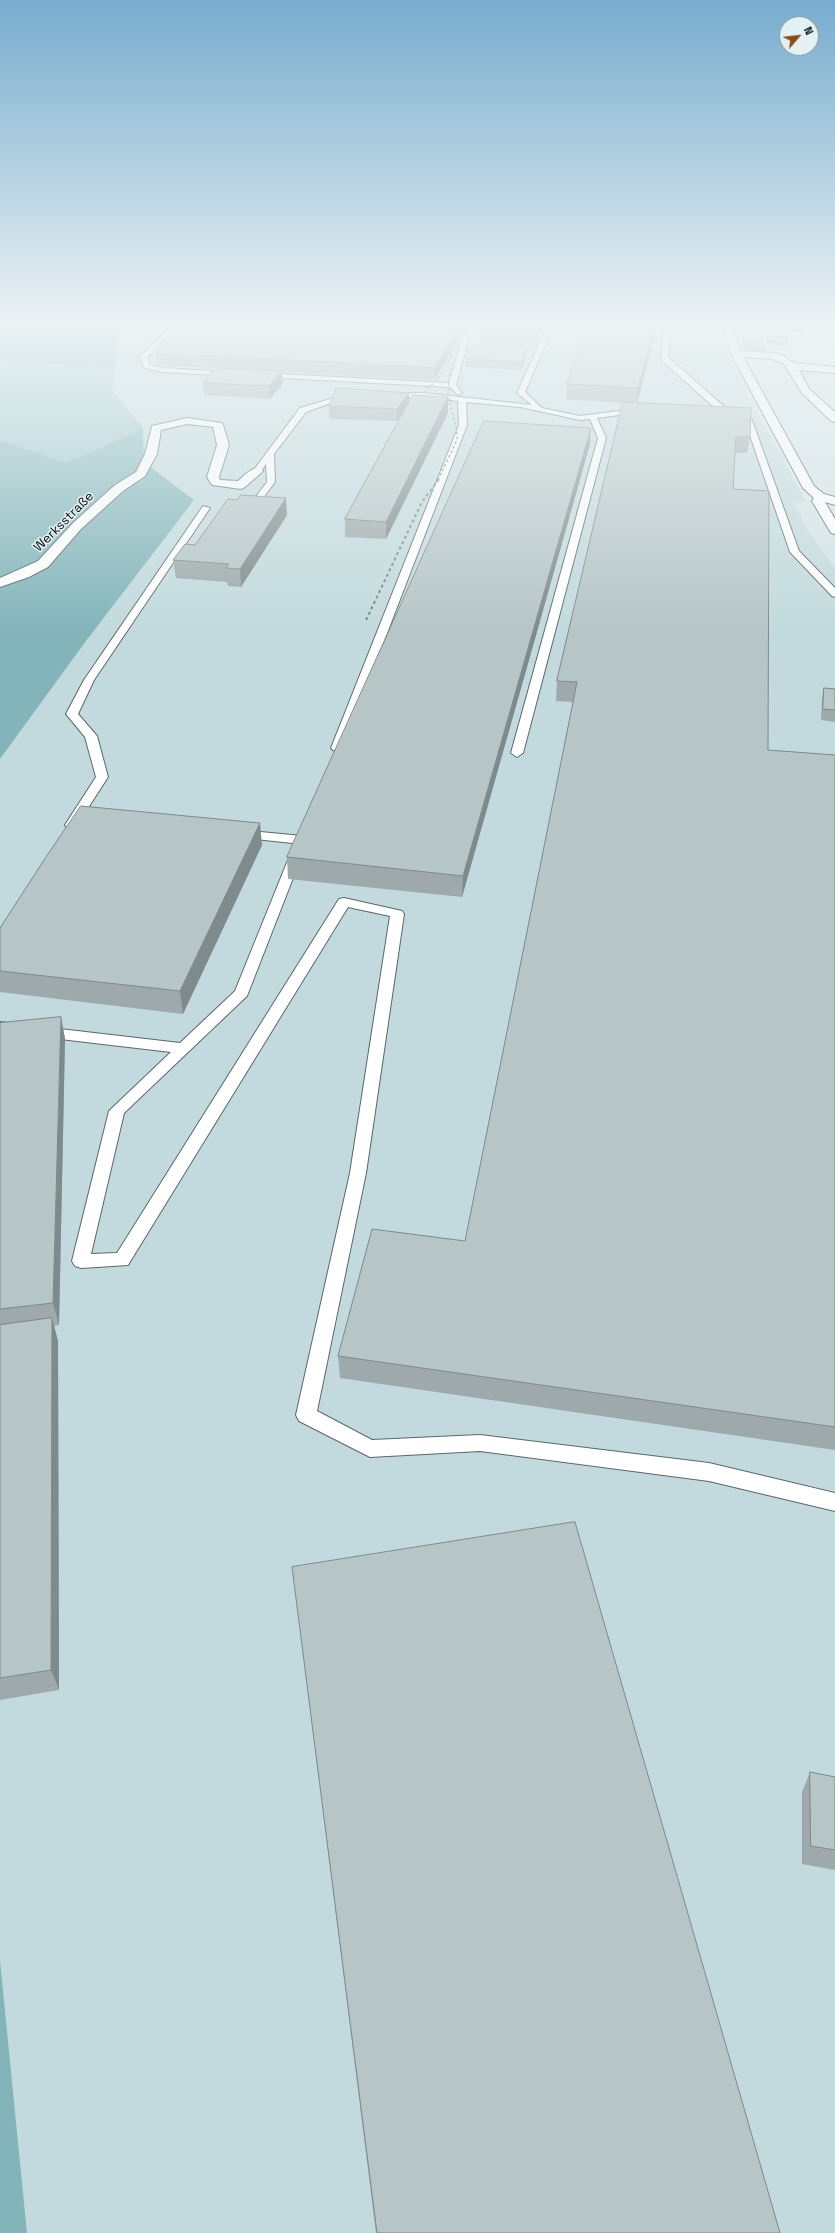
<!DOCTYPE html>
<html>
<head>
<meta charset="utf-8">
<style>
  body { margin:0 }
  #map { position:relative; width:835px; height:2233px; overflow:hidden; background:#d5e4e6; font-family:"Space Grotesk",sans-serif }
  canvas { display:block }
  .north { position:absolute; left:779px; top:16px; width:40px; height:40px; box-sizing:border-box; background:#e2f1f3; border:1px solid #8b9697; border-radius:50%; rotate:62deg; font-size:11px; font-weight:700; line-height:16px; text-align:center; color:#080d0d }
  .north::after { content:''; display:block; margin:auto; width:14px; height:18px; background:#8c4b16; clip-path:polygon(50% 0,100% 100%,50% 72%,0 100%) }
</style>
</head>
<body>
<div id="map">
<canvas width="835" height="2233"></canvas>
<div class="north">N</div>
</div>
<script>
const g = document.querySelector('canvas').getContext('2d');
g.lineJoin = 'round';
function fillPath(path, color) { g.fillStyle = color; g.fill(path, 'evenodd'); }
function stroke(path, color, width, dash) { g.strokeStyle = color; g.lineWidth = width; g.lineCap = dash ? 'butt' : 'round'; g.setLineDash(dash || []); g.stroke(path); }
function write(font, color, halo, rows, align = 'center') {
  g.font = font + ' "Space Grotesk",sans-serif'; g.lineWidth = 3; g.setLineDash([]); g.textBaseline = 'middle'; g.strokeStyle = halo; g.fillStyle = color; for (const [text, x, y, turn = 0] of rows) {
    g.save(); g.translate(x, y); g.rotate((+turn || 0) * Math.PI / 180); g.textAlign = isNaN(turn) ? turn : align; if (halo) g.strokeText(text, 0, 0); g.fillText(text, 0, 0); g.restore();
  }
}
const built = new Path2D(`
  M140,322h578l3,18 19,41 66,121 -13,-1 16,32 26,35v1665h-808l-27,-273v-1201l86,-118 108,-141 -50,-38 -1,-34 -31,-38 7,-60z`);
const green = new Path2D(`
  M0,361l115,7 -3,22 31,38 -77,35 -66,-23z`);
const forest = new Path2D(`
  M0,322h140l-21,8 -4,38 -115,-7z
  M143,428l1,34 50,38 -108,141 -86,118v-319l66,23z
  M0,1960l27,273h-27z`);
const service = new Path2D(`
  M188,322h8l-23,8 -26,28 3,7 13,3 69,4h3v4l-72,-4 -19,-4 -4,-12 29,-28z
  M473,322h6l-10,15 -13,48 6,8 -4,2 -8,-8 -188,-10 -4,-2 4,-2 187,10 14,-46z
  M549,322h6l-30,70 17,16 38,8 62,-8 4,2 -4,2 -45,6 9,20 -83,315 -6,4 -6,-4 87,-315 -8,-19 -10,1 -60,-13 -54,-5 1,23 -124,323 -6,3 -4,-1 -2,-2 128,-323 -1,-24 -35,-4 -35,1 -4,-2 4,-2 35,-1 109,12 -15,-12z
  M665,322h6l-3,35 61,54v4h-6l-62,-55z
  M353,396l4,2 -1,2 -25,3 -25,9 -32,42 1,28 -21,28h-6l-1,-2 20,-26 -1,-18 -6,9 -7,-2 47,-63 30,-9z
  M732,414l20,6 47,131 36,37v9l-3,-1 -42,-44 -45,-131 -13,-3z
  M203,506l7,2 -116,172 -16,34 19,22 11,41 -33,51h-8l-2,-3 31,-48 -11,-40 -19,-23 18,-34z
  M240,830l62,6 6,4 -6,4 -66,-7 -2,-3 2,-3z
  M296,851l6,4 -55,141 -123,117 -33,141 26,-1 222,-354 5,-1 58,13 2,3 -38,259 -49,238 55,29 108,-5 229,28 126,30v18l-126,-30 -229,-30 -110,6 -71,-36 -3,-6 54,-242 40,-257 -42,-9 -220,358 -47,3 -6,-2 -3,-5 37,-150 62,-59 -171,-20v-10l180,21 55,-52 55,-136z`);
const minor = new Path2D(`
  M722,322h9l9,29 34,2 10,3 10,7 41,4v6l-36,-3 10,19 26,23v10l-4,-1 -29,-28 -18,-29 -12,-5 -29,-2 71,129 10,8 11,3v8l-10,-3 10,17v15l-4,-1 -19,-32 2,-3 -11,-10 -72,-134z
  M187,418l35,5 1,2 6,20 -10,32 1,3 18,1c7,-6 14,-15 23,-12l2,2 -2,2 -16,14 -4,2 -29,-4 -5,-8 10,-32 -4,-18 -26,-3 -26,6 -4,24 -12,22 -22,15 -42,38 -33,38 -19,10 -29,10v-9l38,-17 35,-38 42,-38 21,-13 9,-18 7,-28z`);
const railFar1 = new Path2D(`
  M414,404l28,-30 27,-52
  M438,480l19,-40v-9l-9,-35 3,-39`);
const rail = new Path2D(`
  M366,620l56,-118 17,-23`);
const wall = new Path2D(`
  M187,322h279l-17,34 -15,24 -152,-8 1,11 -13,16 -66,-4 -1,-12 12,-15 -57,-3 -2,-12z
  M544,322l-10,25 -52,-3v-14z
  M658,322l-21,80 113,35 -3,16h-12l-2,36 35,261 67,5v695l-495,-72 -2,-22 127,-115 108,-539 -17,-1 1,-20 66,-278 -57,-4 1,-15z
  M780,322h23l1,2 -2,8 -21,-1z
  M767,336l21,6 -1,4 -19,-1 -2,-5z
  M743,339l22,8v4h-20l-3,-8z
  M527,348l-1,8 -4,14 -56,-3v-8z
  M448,397v16l-62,126 -41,-2v-18l58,-106 -6,8 -68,-2v-13l80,-3z
  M590,444l-128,453 -174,-18 -1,-22z
  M237,500l50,15 -46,72 -13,-1 -1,-4 -51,-4 -3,-18 22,-15z
  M824,688l11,1v33l-14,-2 1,-21z
  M262,845l-79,169 -183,-22v-64z
  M61,1017l4,22 -6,286 -5,1 4,15 1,349 -59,10v-677z
  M295,1589l485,644h-404z
  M810,1772l25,5v93l-33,-6v-72z`);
const shadedWall = new Path2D(`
  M461,322h5l-17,34 -15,24 1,-12z
  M539,322h5l-10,25 1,-15z
  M656,322h2l-21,82 1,-16z
  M527,348l-1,8 -4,14v-8z
  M282,371l1,12 -13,16 -1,-13z
  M409,393v12l-12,16v-12z
  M448,397v16l-62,126v-17z
  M591,428l-1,16 -128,453 1,-21z
  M286,498l1,17 -46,72 -1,-18z
  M260,823l2,22 -79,169 -3,-23z
  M61,1017l4,22 -6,286 -6,-22z
  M52,1318l6,23 1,349 -8,-20z`);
const building = new Path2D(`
  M187,322h274l-12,22 -14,24 -279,-15z
  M486,322h53l-4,10 -53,-2z
  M591,322h65l-18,66 -71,-4z
  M782,322h21l1,2 -22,-1z
  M767,336l19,1 2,5 -19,-1z
  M743,339l19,1 3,7h-19z
  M472,346l55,2 -5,14 -56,-3z
  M215,368l67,3 -13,15 -66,-3z
  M337,388l72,5 -12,16 -68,-3z
  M413,395l35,2 -62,125 -41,-3z
  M623,402l128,6 -1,29h-14l-3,52 36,2 -1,259 67,5v672l-497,-71 34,-127 93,12 112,-559 -20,-1z
  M484,421l107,7 -128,448 -176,-19z
  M241,495l45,3 -46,71 -14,-1 3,-4 -56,-4 12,-16 10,1 33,-46 9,1z
  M824,688l11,1v21l-12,-1z
  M81,806l179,17 -80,168 -180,-20v-43l46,-71z
  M61,1017l-8,286 -53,6v-286z
  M52,1318l-1,352 -51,8v-353z
  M575,1522l205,711h-403l-85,-666z
  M810,1772l25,5v73l-24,-4z`);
const farStreetnames = [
  ["Werksstraße",64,522,-45]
];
fillPath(built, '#c2dadd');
fillPath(green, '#98c5c9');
fillPath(forest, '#82b4b9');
stroke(service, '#5a6869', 2);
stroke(minor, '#5a6869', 2);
fillPath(service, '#fff');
fillPath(minor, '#fff');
stroke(railFar1, '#788384', 1.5, [2.5, 2.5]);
stroke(rail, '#788384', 2, [3, 3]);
fillPath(wall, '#9da9aa');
fillPath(shadedWall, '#7f8a8b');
fillPath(building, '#b6c5c6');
stroke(building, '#7f8a8b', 1);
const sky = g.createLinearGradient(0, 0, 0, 634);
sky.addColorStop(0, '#77acce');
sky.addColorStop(0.51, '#ecf3f4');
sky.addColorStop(1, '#ecf3f400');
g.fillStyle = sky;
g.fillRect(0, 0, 835, 634);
write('13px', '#080d0d', '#e2f1f3', farStreetnames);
</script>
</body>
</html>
